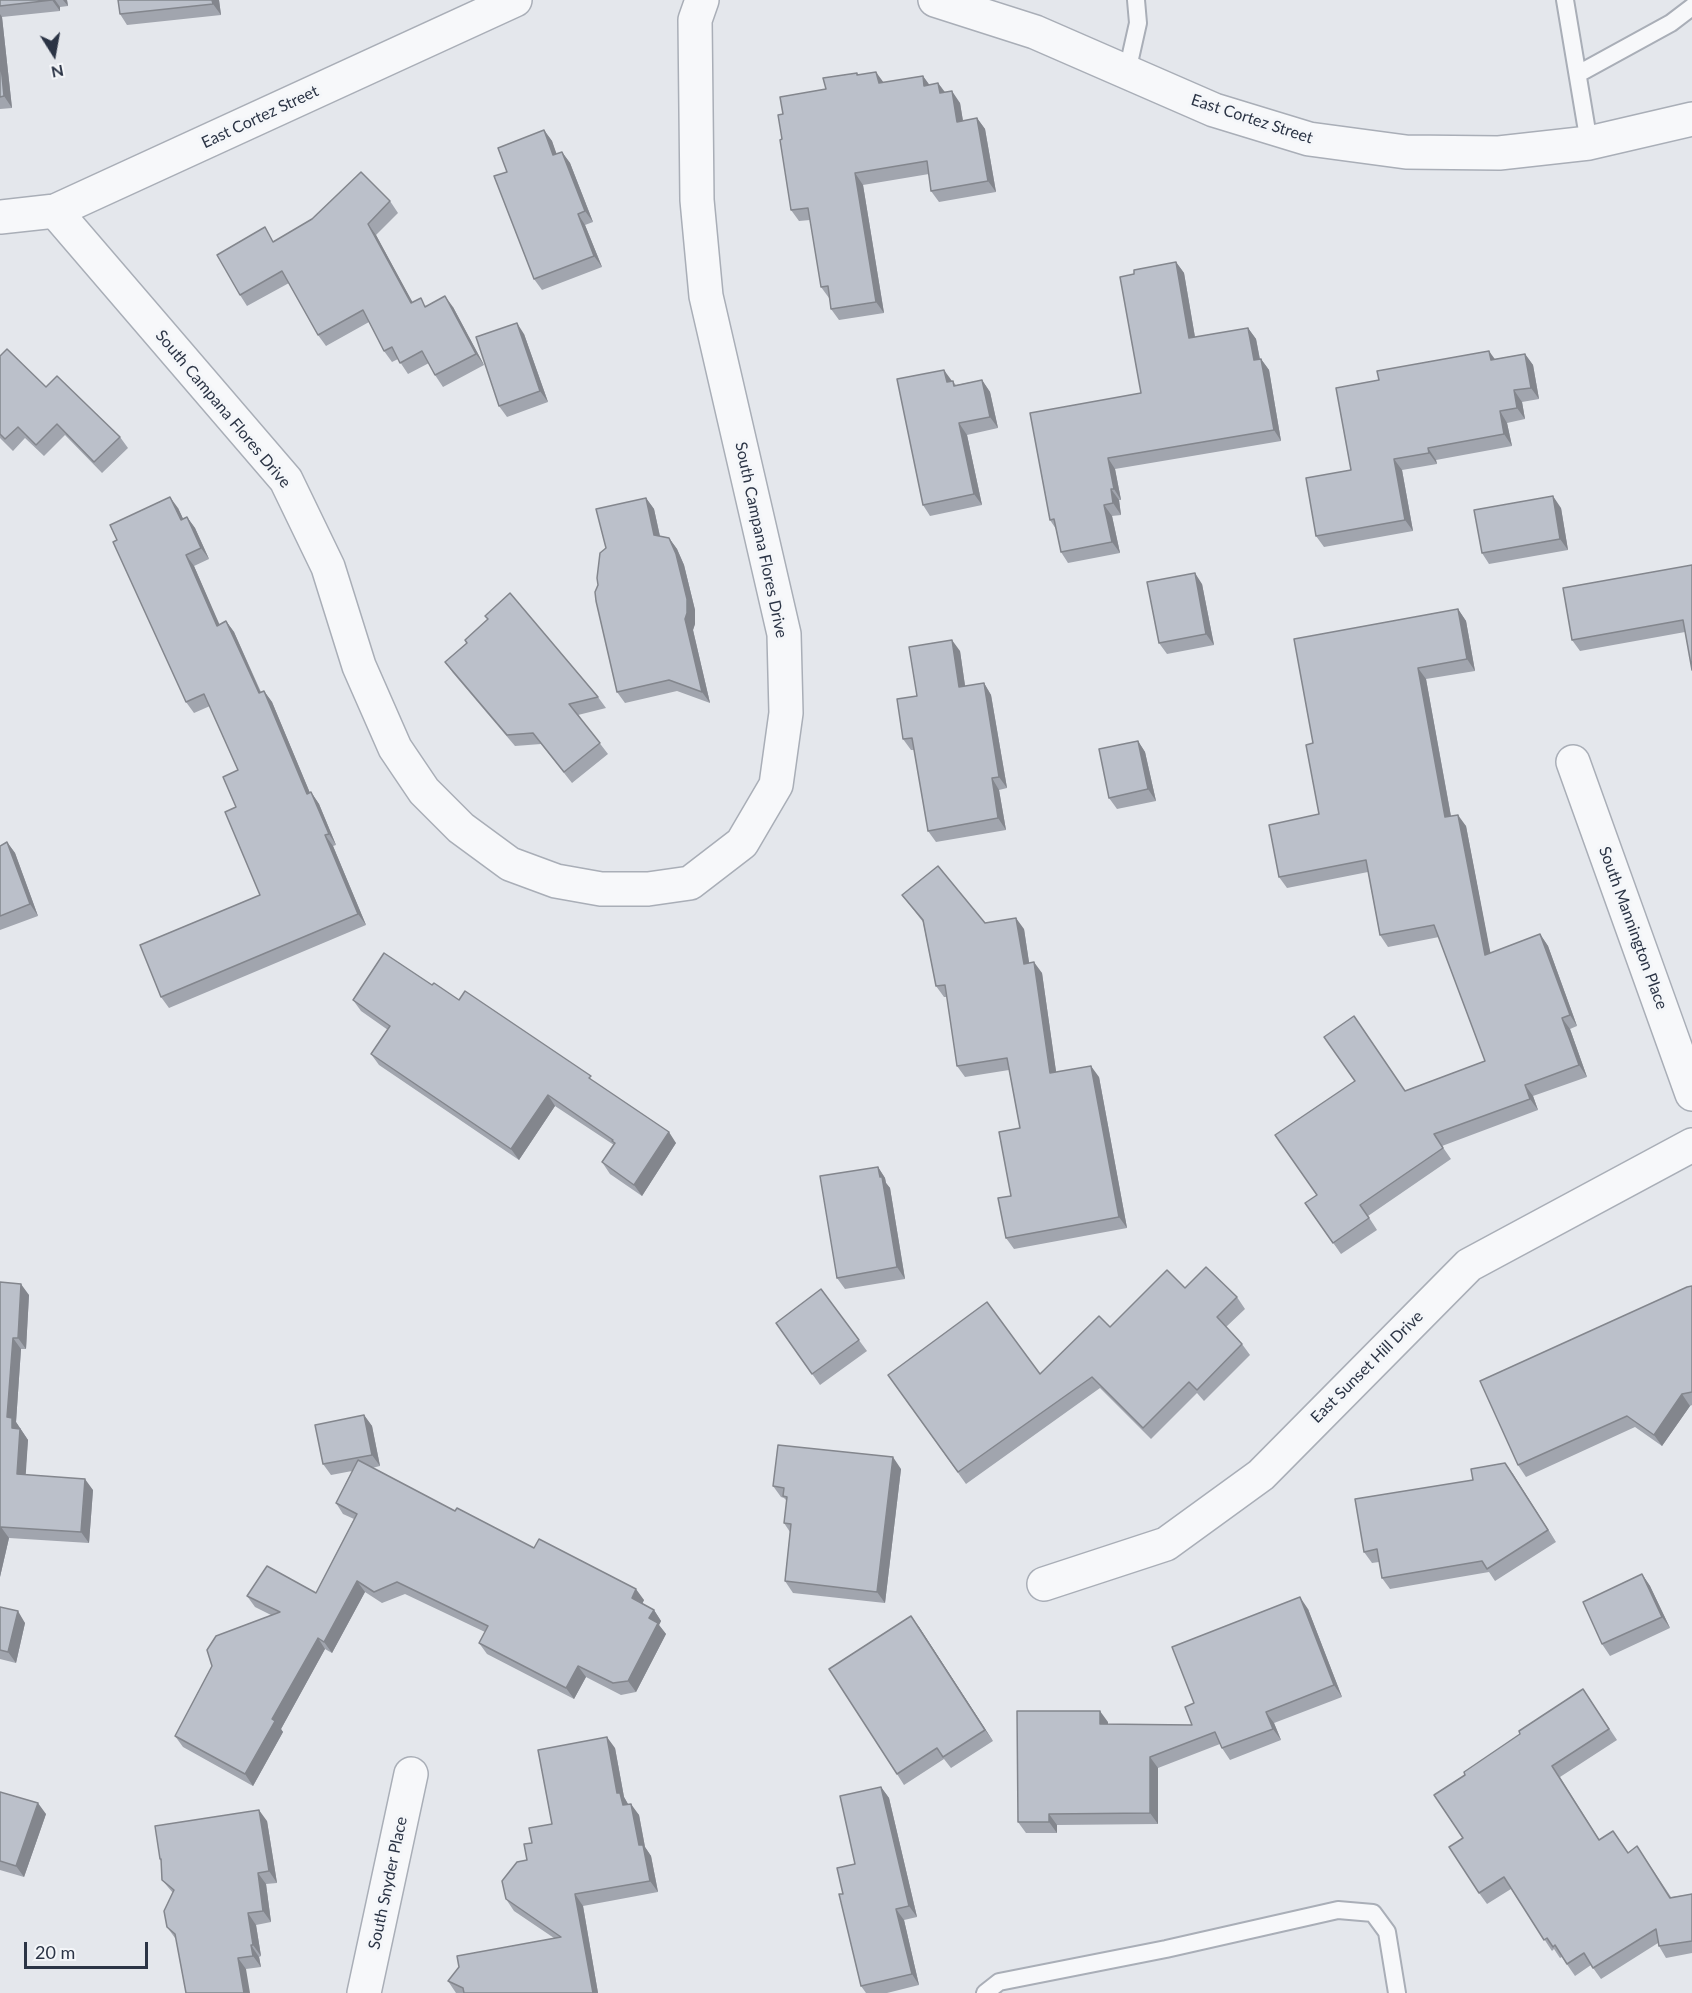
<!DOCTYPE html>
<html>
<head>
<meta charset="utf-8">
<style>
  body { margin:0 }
  #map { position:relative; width:1692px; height:1993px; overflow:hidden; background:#e4e7ec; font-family:Lato,sans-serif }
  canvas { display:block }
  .north { position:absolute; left:24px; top:24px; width:60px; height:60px; -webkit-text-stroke:4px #f4f6f9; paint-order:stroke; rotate:169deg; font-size:16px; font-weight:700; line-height:24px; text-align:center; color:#2b3445 }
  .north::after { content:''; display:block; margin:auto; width:21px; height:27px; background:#2b3445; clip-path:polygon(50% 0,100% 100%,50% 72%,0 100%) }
  .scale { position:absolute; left:24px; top:1942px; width:124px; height:27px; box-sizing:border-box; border:3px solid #2b3445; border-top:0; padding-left:8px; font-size:18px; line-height:21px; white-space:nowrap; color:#2b3445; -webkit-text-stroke:4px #f4f6f9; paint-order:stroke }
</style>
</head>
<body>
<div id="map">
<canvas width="1692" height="1993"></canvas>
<div class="north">N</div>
<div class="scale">20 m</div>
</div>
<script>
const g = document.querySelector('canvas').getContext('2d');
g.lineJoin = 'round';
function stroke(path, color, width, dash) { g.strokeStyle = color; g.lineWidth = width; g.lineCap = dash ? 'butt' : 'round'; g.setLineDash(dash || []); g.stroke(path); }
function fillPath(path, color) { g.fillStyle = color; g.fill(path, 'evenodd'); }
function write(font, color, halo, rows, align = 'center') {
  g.font = font + ' Lato,sans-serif'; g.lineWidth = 6; g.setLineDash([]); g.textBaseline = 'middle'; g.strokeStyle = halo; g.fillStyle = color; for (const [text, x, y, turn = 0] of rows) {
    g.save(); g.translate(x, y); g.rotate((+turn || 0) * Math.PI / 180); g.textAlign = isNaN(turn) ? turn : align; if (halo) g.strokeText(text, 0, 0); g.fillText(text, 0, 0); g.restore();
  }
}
const service = new Path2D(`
  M1565,0l24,143
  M1127,72l11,-49 -2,-23
  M1578,74l93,-51 21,-16
  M985,1993l14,-11 167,-33 172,-39 35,3 14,19 10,61`);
const minor = new Path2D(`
  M55,211l231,269 42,87 31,99 36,82 29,43 37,37 49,36 46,17 45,8h47l42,-6 52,-40 34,-58 10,-72 -2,-79 -78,-338 -9,-96 -2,-180 7,-20
  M1573,762l119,332
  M1044,1584l122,-40 95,-69 208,-210 223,-120
  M364,1993l47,-219`);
const tertiary = new Path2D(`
  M935,0l100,32 179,78 95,29 97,13 93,1 90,-10 103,-24
  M0,217l55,-6 460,-211`);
const wall = new Path2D(`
  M0,0h67l1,6 -8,1v4l-58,6 10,91 -12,1z
  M118,0h101l2,15 -94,10 -7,-11z
  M857,73l1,2 26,8 39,-7 6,9 9,-2 7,9 15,11 3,18 14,-3 8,11 11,63 -57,10 -8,-11 -2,-17 -66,11 21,128 -45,7 -8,-11 -1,-11h-1l-8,-11 -11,-67 -11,1 -8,-11 -9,-71 1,-25z
  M544,130l8,11 4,13 6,-2 8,11 23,59 -8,3 17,42 -60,23 -8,-11 -27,-107z
  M390,201l8,12 -22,22 36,67 15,4 26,1 31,58 -41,22 -8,-12 -6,-12 -21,11 -10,-15 -6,3 -8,-11 -15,-29 -43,24 -8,-11 -29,-52 -42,23 -7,-11 34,-54z
  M1176,262l8,11 11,64 53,-9 8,11 4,20h1l8,11 12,71 -166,28 6,31h-2l2,15 -9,1 8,37 -52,10 -7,-11 -5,-23 -6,-9 91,-127 -7,-119z
  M524,334l24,68 -41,15 -8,-11z
  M1525,354l8,11 6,34 -17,3 3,17 -18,4 5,23 -76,14 1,4 -35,6 11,61 -89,16 -8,-11 179,-177z
  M0,356l120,81 8,11 -26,25 -37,-38 -21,21 -19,-18 -12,13 -13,-13z
  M982,380l8,12 8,36 -31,7 15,70 -52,11 -7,-11 29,-124 4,4z
  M646,498l8,11 6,27 9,2 8,11 7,16 11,45v14l-2,6 17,73 -33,-12 -52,12 -8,-11 -19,-107 8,-37z
  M178,508l5,11 4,-2 8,11 14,31 -15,7 25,59 7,-4 8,11 27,60 3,-1 8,11 38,91 1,-1 8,12 17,41 -3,1 33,79 -197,83 -8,-11 99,-102 -24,-88 2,-37 -28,-64 -16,7 -8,-11 -69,-162z
  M1561,508l7,42 -79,14 -7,-11z
  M1692,565l-7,67 -105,19 -8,-11z
  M1202,584l12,61 -47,9 -8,-11z
  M1458,609l8,12 9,50 -49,8 25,137 15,10 24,127 50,-19 8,12 29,80 -7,3 17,48 -54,19 5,14 -96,36 9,13 -83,57 9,14 -36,24 -36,-51 12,-8 88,-104 80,-30 -46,-124 -51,10 -8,-12 -12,-63 -81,16 -8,-11 40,-63 -6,-71z
  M465,640l133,57 8,11 -28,7 30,39 -36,29 -31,-39 -26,2 -62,-73 -8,-11 22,-19z
  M960,651l5,35 19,-3 7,12 16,93 -8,2 7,40 -70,12 -8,-11 -14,-81h-3l-8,-11 14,-43z
  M1138,741l7,11 11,49 -39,8 -8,-11z
  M7,842l8,11 23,63 -38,14v-84z
  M902,895l83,28 39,6 5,34 13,10 14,99 43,5 28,151 -113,21 -8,-11 14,-110 -11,-58 -44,7 -8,-11 -10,-69h-3l-8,-11 -13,-64z
  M432,985l27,15 137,83 80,60 -34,53 -32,-22 -8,-12 12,-17 -59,-39 -36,54 -140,-95 -8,-11 17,-24 -27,-19 -8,-11z
  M878,1167l7,11 1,5 4,5 15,91 -60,10 -8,-11z
  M0,1282l29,13 -3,54h-5l-5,73 12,18 -3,35 68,15 -4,53 -80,-5 -9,39z
  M1692,1286v119l-2,1 -28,40 -27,-19 -109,50 -8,-12z
  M1185,1288l52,9 8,12 -19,18 16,17 8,11 -46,46 -7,-8 -46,46 -51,-51 -134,96 -78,-109 152,-1 70,-47z
  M821,1289l46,62 -47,34 -44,-62z
  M364,1415l8,11 8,40 -8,2 83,43 189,89 -2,4 12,6 7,11 -2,4 7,9 -30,58 -15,3 -35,-18 -12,22 -87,-45 -8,-11 6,-11 -80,-38 -23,9 -17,-11 -33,61 -7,-4 -44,80 2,3 -30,54 -70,-39 -8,-11 37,-70 59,-51 -16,-8 -8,-11 69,-3 38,-74 -11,-5 -7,-11 16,-32 -21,4 -8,-11z
  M1505,1463l51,79 -61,39 -6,-9 -99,17 -8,-11 -3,-16 -7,1 -8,-11 109,-72z
  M901,1469l-16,134 -92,-10 -8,-12 5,-49 -6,-9 3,-22 -3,-3 -3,-1 -8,-11z
  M1642,1574l8,12 20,42 -60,28 -8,-12z
  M0,1607l25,16 -9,40 -16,-4z
  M1308,1609l34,88 -68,26 7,17 -51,20 -8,-12 -2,-4 -62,24v56l-101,1v8h-31l-8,-11 90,-100v2l84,1 2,-22z
  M919,1627l74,114 -42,27 -7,-9 -40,26 -7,-11z
  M1583,1689l34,51 -57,37 39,62 29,14 9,-7 34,51 21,-3v59l-26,5 -7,-12 -1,-3 -57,36 -10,-14 -16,11 -13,-19 -2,1 -6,-9 -2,2 -41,-62 -24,15 -8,-11 -16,-55 2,-63z
  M615,1748l9,49 4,7 11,11 6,32 6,9 7,36 -75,14 15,87h-142l-8,-12 106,-43 -40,-27 -8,-12 21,-39 5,-17 20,-19z
  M881,1787l8,11 28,119 -13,3 15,65 -32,8h-21l-5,-7 -18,-92 12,-30z
  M0,1792l46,22 -22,63 -24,-7z
  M267,1821l10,62 -11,1 5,38 -15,3 5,31 -2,1 2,10 -15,2 -71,-31 -8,-11 6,-34 -11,-13 -1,-19 -1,-2z`);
const shadedWall = new Path2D(`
  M52,0h3l5,7v4z
  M63,0h4l1,6z
  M212,0h7l2,15 -8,-11z
  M0,14l2,3 10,91 -8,-12 -4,-40z
  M876,72l8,11h-5z
  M923,76l8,11 -7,-1z
  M938,83l8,11 -6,-1z
  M952,91l8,12 5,30 -8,-11z
  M977,118l8,11 11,63 -8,-11z
  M544,130l8,11 9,25 -8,-11z
  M562,152l8,11 23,59 -8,-11z
  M855,173l8,12 21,128 -8,-11z
  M578,214l7,11 17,42 -8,-11z
  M368,224l8,11 43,79 -8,-11z
  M1176,262l8,11 13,76 -8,-11z
  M445,296l8,11 31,58 -8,-11z
  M517,323l7,11 24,68 -8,-11z
  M1248,328l8,11 6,32 -8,-11z
  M1489,351l8,11 -6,-2z
  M1525,354l8,11 6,34 -8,-11z
  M1261,359l8,11 12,71 -7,-11z
  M944,370l8,11 2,13 -7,-12z
  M982,380l8,12 8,36 -8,-11z
  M1514,390l8,12 3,17 -8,-11z
  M1500,411l7,12 5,23 -8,-12z
  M959,423l8,12 15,70 -8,-11z
  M1428,448l8,12 1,4 -8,-11z
  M1108,458l7,11 6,31 -7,-11z
  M1394,459l8,11 11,61 -8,-11z
  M1111,489l8,11 2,15 -8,-12z
  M1553,496l8,12 7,42 -8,-11z
  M170,497l8,11 11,23 -8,-11z
  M646,498l8,11 8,37 -8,-11z
  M1104,505l8,11 8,37 -8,-11z
  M187,517l8,11 14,31 -8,-11z
  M669,538l8,11 7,16 11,45v14l-2,6 17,73 -8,-11 -17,-73z
  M186,555l8,11 31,71 -8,-11z
  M1195,573l7,11 12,61 -8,-11z
  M1458,609l8,12 9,50 -8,-12z
  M226,621l8,11 32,73 -7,-12z
  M952,640l8,11 7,48 -8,-12z
  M1418,668l8,11 27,149 -8,-11z
  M984,683l7,12 16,93 -8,-11z
  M264,691l8,11 43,103 -8,-11z
  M1138,741l7,11 11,49 -8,-12z
  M992,778l7,12 7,40 -8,-12z
  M311,792l8,12 17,41 -7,-11z
  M1458,815l8,11 27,140 -8,-11z
  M325,835l8,11 33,79 -8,-11z
  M7,842l8,11 23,63 -8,-12z
  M1016,918l8,11 7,46 -7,-11z
  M1540,934l8,12 29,80 -7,-11z
  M1034,962l8,11 16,112 -8,-12z
  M1562,1018l8,11 17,48 -8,-12z
  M1091,1066l8,11 28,151 -8,-11z
  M1525,1085l8,11 5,14 -8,-11z
  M548,1095l7,11 -36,54 -8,-11z
  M669,1132l7,11 -34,53 -8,-11z
  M878,1167l7,11 1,5 4,5 15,91 -8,-12z
  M21,1284l8,11 -3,54 -8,-11z
  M13,1338l8,11 -5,73 12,18 -3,46 -8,-12 -5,-46 -5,-11z
  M1682,1394l8,12 -28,40 -8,-11z
  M364,1415l8,11 8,40 -8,-11z
  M893,1457l8,12 -16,134 -8,-11z
  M1505,1463l8,11 43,68 -8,-12z
  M85,1479l8,11 -4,53 -8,-11z
  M1,1527l8,11 -9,39v-47z
  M1642,1574l8,12 20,42 -8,-11z
  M357,1581l8,11 -33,61 -8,-11z
  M636,1589l8,11 -5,10 -7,-12z
  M1300,1597l8,12 34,88 -8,-12z
  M654,1610l7,11 -2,4 7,9 -30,58 -8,-11 21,-63z
  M18,1611l7,12 -9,40 -8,-11z
  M911,1616l8,11 74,114 -8,-11z
  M318,1638l7,11 -44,80 2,3 -30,54 -8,-12 27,-55z
  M578,1666l8,11 -12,22 -8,-11z
  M1100,1711l8,11v14l-8,-12z
  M1266,1712l8,11 7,17 -8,-11z
  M607,1737l8,11 9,49 4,7 3,13 -8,-12 -6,-12z
  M1150,1757l8,11v56l-8,-11z
  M881,1787l8,11 28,119 -8,-11z
  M38,1803l8,11 -22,63 -8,-11z
  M631,1804l8,11 6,32 6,9 7,36 -8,-11 -11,-36z
  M259,1810l8,11 10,62 -8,-12z
  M1049,1814l8,11v8l-8,-11z
  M258,1873l8,11 5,38 -8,-11z
  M575,1894l8,12 15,87h-5z
  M896,1909l8,11 15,65 -7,-11z
  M248,1913l8,12 5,31 -8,-11z
  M251,1945l8,12 2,10 -8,-11z
  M238,1958l8,11 4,24h-6z`);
const building = new Path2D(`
  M0,0h52l-52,6z
  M118,0h94l1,4 -93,10z
  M0,56l4,40 -4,1z
  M876,72l3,11 44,-7 1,10 14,-3 2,10 12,-2 5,31 20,-4 11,63 -57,10 -4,-30 -72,12 21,129 -45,7 -3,-23 -7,1 -13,-79 -17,2 -11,-70 2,-1 -4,-24 5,-1 -3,-17 46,-8 -3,-11 34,-5v2z
  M544,130l9,25 9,-3 23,59 -7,3 16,42 -60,23 -40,-103 13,-4 -9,-24z
  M361,172l29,29 -22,23 43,79 10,-5 4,9 20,-11 31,58 -41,21 -13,-24 -22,12 -8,-16 -8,4 -21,-41 -45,25 -36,-64 -42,24 -23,-40 48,-28 8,15 39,-23z
  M1176,262l13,76 59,-10 6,32 7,-1 13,71 -166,28 6,31h-3l2,14 -9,2 8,37 -51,10 -7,-33 -4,1 -20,-107 111,-20 -21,-116 14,-3v-4z
  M517,323l23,68 -41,15 -23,-69z
  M7,349l39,38 11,-11 63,61 -26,25 -37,-38 -21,21 -18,-18 -13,12 -5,-5v-78z
  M1489,351l2,9 34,-6 6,34 -17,2 3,18 -17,3 4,23 -76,14 1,5 -35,6 11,61 -89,16 -10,-58 45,-8 -15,-82 43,-8 -2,-9z
  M944,370l3,12 6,-1 1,5 28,-6 8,37 -31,6 15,71 -51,11 -26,-126z
  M1553,496l7,43 -78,14 -8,-43z
  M170,497l11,23 6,-3 14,31 -15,7 31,71 9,-5 33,72 5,-2 43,103 4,-2 18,42 -4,1 33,79 -197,83 -21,-52 120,-50 -35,-83 11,-5 -13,-30 15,-7 -34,-76 -18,8 -73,-160 4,-2 -7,-15z
  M646,498l8,37 15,3 7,16 11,45v14l-2,6 17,73 -33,-12 -52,12 -21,-91 -1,-9 3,-7 -1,-7 3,-25 6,-5 -10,-39z
  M1692,565v105l-9,-50 -111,20 -9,-52z
  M1195,573l11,61 -47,9 -12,-61z
  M510,593l88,104 -29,7 31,39 -36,29 -31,-39 -26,2 -62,-73 22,-19 -2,-3 23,-21 -3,-3z
  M1458,609l9,50 -49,9 27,149 13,-2 27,140 55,-21 30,81 -8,3 17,47 -54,20 5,14 -96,35 9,14 -83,57 9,13 -36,25 -28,-40 12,-8 -42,-60 80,-54 -31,-44 30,-21 51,75 80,-30 -51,-136 -54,10 -14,-75 -87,17 -10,-52 50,-11 -13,-69 7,-2 -19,-104z
  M952,640l7,47 25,-4 15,94 -7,1 6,40 -70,13 -16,-93 -9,1 -6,-40 20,-3 -8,-49z
  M1138,741l10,48 -39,9 -10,-49z
  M7,842l23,62 -30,12v-70z
  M938,866l47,57 31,-5 8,46 10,-2 16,111 41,-7 28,151 -113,21 -8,-40 13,-2 -12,-64 21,-4 -13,-70 -50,8 -12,-81 -9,1 -13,-66 -21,-25z
  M384,953l48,32 2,-2 25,17 6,-9 126,85 -2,2 80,54 -35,53 -32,-23 13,-19 -3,-2 1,-1 -65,-45 -37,54 -140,-95 19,-28 -37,-26z
  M878,1167l2,10h2l15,90 -60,11 -17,-102z
  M1206,1267l31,30 -20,20 25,27 -45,46 -8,-8 -46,46 -51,-51 -134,95 -70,-97 99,-73 53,72 59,-58 11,11 57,-57 18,18z
  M0,1282l21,2 -3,54h-5l-6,79 5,1v10l8,1 -3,45 68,5 -4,53 -80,-5 -1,3z
  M1692,1286v106l-10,2 -28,41 -27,-19 -109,49 -38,-84 207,-94z
  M821,1289l38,51 -47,34 -36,-51z
  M364,1415l8,40 -49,9 -8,-39z
  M778,1445l115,12 -16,135 -92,-11 6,-57 -7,-1 3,-26 -4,-1 1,-8 -11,-2z
  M358,1460l97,51 2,-3 77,40 5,-9 97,50 -4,9 22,12 -5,8 9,5 -30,58 -15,2 -35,-17 -12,22 -87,-45 9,-17 -91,-44 -23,10 -17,-11 -33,61 -6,-4 -46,81 3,2 -30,53 -70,-38 37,-70 -5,-16 9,-14 64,-24 -33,-16 20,-30 49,27 41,-79 -21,-11z
  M1505,1463l43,67 -61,39 -5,-8 -100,17 -5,-29 -13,3 -9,-53 118,-19 -2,-11z
  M1642,1574l20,43 -60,27 -19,-42z
  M1300,1597l34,88 -68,27 7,17 -51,19 -7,-16 -65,25v56l-101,1v8h-31l-1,-111h83v13l92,1 -7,-18 9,-4 -22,-56z
  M0,1607l18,4 -10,41 -8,-2z
  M911,1616l74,114 -42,27 -6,-9 -40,26 -68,-105z
  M1583,1689l26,40 -57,37 47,74 14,-9 15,22 9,-7 33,52 22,-4v47l-33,5 -3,-17 -63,39 -9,-15 -17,11 -12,-19 -2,2 -6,-9 -3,2 -40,-63 -25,16 -30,-46 14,-9 -29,-43 31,-20 -1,-3 56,-38 -1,-3z
  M607,1737l10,56h3l3,12 8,-1 8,41h4l7,36 -75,13 18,99h-129l-1,-5 -15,-7 11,-14 -2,-11 104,-19 -55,-38 -4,-18 15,-19 10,-2 -3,-16 8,-1 -3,-15 23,-4 -14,-74z
  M881,1787l28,119 -13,3 16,65 -51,12 -22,-92h4l-6,-26 18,-4 -15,-68z
  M0,1792l38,11 -22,63 -16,-5z
  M259,1810l10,61 -11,2 5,38 -15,2 5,32h-2l2,11 -15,2 6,35h-58l-11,-59 -8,-7 -3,-16 10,-21 -12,-10 -1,-21h-1l-5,-33z`);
const streetNames = [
  ["East Cortez Street",260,117,-25],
  ["East Cortez Street",1252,119,18],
  ["South Campana Flores Drive",223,409,50],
  ["South Campana Flores Drive",761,540,78],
  ["South Mannington Place",1633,928,70],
  ["East Sunset Hill Drive",1367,1367,-45],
  ["South Snyder Place",388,1883,-78]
];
stroke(service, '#a9aeb7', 20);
stroke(minor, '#a9aeb7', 36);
stroke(tertiary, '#a9aeb7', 36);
stroke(service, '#f7f8fa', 16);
stroke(minor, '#f7f8fa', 33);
stroke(tertiary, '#f7f8fa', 33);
fillPath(wall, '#a1a5ae');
fillPath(shadedWall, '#83868d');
fillPath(building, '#bbc0ca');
stroke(building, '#83868d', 1.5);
write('16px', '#2b3445', '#f4f6f9', streetNames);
</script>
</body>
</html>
